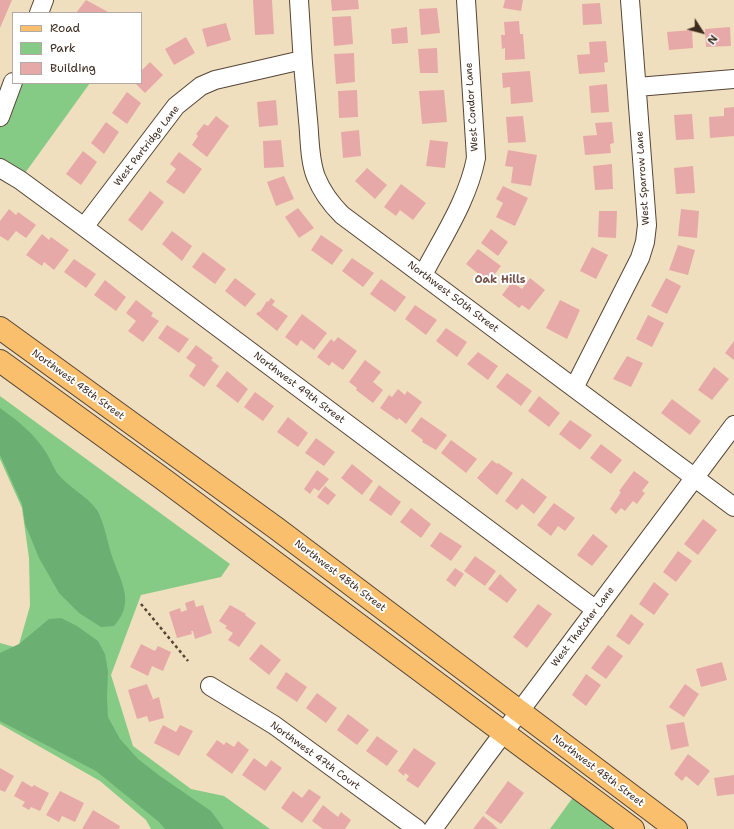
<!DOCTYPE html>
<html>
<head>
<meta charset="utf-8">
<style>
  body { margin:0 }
  #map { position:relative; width:734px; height:829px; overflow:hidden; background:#efdfbe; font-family:"Shantell Sans",sans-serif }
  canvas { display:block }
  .legend { position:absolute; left:12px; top:12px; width:130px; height:72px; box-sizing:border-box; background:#fff; border:1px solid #b1aaa5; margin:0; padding:5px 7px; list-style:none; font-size:12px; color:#3b2a1e }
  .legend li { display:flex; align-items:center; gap:8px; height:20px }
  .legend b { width:20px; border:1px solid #b1aaa5 }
  .north { position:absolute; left:682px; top:12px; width:40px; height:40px; -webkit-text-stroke:3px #fff; paint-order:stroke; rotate:126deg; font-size:11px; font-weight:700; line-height:16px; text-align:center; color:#3b2a1e }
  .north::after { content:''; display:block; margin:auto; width:14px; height:18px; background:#3b2a1e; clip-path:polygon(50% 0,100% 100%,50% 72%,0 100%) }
</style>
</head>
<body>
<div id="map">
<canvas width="734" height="829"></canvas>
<ul class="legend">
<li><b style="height:5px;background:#f9bf6d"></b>Road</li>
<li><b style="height:11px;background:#86cb85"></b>Park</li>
<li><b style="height:11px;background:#e7a9a7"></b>Building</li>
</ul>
<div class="north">N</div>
</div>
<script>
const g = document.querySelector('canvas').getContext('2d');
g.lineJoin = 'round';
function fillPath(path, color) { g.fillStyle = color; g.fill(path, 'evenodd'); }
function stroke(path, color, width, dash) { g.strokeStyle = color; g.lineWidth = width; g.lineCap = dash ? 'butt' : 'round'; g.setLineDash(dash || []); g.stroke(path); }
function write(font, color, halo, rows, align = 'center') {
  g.font = font + ' "Shantell Sans",sans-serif'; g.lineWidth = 4; g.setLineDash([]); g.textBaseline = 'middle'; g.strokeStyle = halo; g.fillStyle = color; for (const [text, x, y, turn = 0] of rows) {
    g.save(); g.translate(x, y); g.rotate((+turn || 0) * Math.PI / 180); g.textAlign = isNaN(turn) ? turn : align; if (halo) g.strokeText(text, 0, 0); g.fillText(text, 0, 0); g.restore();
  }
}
const green = new Path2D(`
  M13,83h77l-70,97 -20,-12v-51z
  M0,396l230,168 -9,13 -80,18 -30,80 22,71 58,43 33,7 46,33h-119l-5,-9 -46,-39 -100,-57v-81l18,5 12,-42 -1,-48 -7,-50 -22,-49z
  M579,789l54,40h-83z`);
const forest = new Path2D(`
  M0,408c18,13 35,26 47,46 4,6 6,13 10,19 11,14 29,22 40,37 7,12 10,30 14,43 8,27 26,48 3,73l-13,1 -22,-14 -20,-20 -20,-35 -14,-34 -3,-20 -22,-49z
  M61,618l16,8 21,15 7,13 3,17 -1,27 1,19 12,22 18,20 22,17 51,35 13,18h-59l-6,-7 -63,-51 -96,-50v-68l19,-9 30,-25z`);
const building = new Path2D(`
  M0,0h12l-12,28z
  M86,0l24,13h-34z
  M253,0h19l2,34 -19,1z
  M331,0h27l1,9 -27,2z
  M505,0h18l-2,11 -18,-3z
  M600,3l2,21 -19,1 -1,-21z
  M437,8l3,25 -19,2 -2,-26z
  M351,16l2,28 -19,2 -2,-29z
  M519,21l1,13h3l2,25 -20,1v-12l-3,1 -1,-14h4l-1,-13z
  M226,23l5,17 -24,7 -5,-18z
  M407,27l1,16 -16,1 -1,-15z
  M730,27l1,19 -25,1 -1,-18z
  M692,30l1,18 -24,2 -2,-18z
  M186,37l9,16 -21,12 -9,-16z
  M606,41l2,21 -4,1 1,9 -26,2 -2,-19 13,-1 -1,-12z
  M437,48l1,25h-18l-2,-24z
  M354,53l1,29 -19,2 -2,-30z
  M150,62l13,13 -18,18 -10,-10h6v-12z
  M530,71l3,31 -22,2 -1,-17 -7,1 -1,-15z
  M607,84l2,28 -18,1 -2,-27z
  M357,90l1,27 -19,1 -1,-27z
  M444,90l3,32 -25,2 -3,-33z
  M127,92l14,11 -14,21 -15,-11z
  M276,100l2,25 -19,2 -2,-25z
  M734,107v29l-24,2 -1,-21 15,-1v-8z
  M692,114l2,25 -18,1 -2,-25z
  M216,116l13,10 -22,31 -15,-12 6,-9 -2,-2 8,-10 4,2z
  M523,116l3,26 -18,1 -2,-26z
  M106,122l13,10 -15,22 -13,-11z
  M612,122l2,21 -4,1 1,9 -26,2 -2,-19 14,-1 -2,-12z
  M359,130l2,26 -18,2 -2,-26z
  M281,140l3,27 -20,1 -1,-27z
  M430,140l18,2 -3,26 -19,-2z
  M508,150l29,5 -6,31 -20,-3 2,-16 -8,-1z
  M83,151l14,11 -16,23 -15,-11z
  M179,152l23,17 -18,25 -18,-12 10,-13 -6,-5z
  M612,164l1,25 -18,1 -2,-24z
  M693,166l2,27 -19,1 -2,-26z
  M367,168l20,17 -12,14 -20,-18z
  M284,176l10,23 -18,7 -9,-24z
  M401,184l25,19 -13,17 -13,-10 -4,6 -12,-9z
  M503,186l25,12 -13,28 -19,-9 7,-14 -7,-4z
  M150,191l14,11 -22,29 -14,-11z
  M298,208l16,20 -15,10 -14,-21z
  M9,209l7,6 2,-3 18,13 -10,13 -10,-7 -8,10 -8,-5v-15z
  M681,209l18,2 -2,27 -19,-2z
  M599,211h18l-1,27 -18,-1z
  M491,229l17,13 -10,14 -17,-13z
  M172,231l20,15 -10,15 -20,-17z
  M42,234l7,6 2,-3 18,13 -15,20 -10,-8 -2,4 -16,-11z
  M321,235l22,15 -11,15 -21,-15z
  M678,245l17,5 -7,25 -19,-5z
  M592,247l16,8 -12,24 -16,-8z
  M478,249l23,17 -12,16 -23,-18z
  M203,252l23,17 -11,15 -23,-17z
  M352,258l22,15 -11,14 -21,-16z
  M74,259l22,15 -10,14 -22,-16z
  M235,278l21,16 -11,13 -20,-16z
  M530,278l15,12 -16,20 -7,-5 -3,3 -17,-13 10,-13 10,7z
  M666,278l15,8 -14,28 -16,-8z
  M381,279l25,18 -11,15 -25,-18z
  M105,280l21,17 -10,14 -22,-16z
  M271,298l4,3 -3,4 16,11 -11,15 -21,-17 3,-3 1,1 7,-11 1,1z
  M136,300l17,13 -2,3 8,5 -16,21 -15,-11 8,-10 -10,-8z
  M560,300l20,10 -13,29 -21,-11z
  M415,305l22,15 -11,15 -21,-16z
  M302,314l25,19 -13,17 -13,-10 -4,6 -12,-9z
  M648,315l16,8 -12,24 -16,-8z
  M167,325l22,14 -10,14 -21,-15z
  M446,328l21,14 -10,15 -21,-16z
  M338,337l19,14 -14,19 -11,-8 -3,4 -12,-9 14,-18 3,3z
  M734,341v19l-9,-7z
  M196,345l17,13 -2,2 8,6 -15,21 -15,-11 7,-11 -10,-7z
  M478,352l20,14 -10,14 -21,-16z
  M627,356l16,7 -12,24 -18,-8z
  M365,360l16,12 -8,10 10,8 -10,13 -17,-13 1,-2 -8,-6z
  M714,367l15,12 -17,21 -14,-10z
  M227,371l21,18 -10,14 -22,-17z
  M507,373l25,18 -11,15 -25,-19z
  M398,389l7,6 2,-4 15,11 -16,22 -7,-6 -2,2 -17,-12 9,-13 3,2z
  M255,392l19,14 -11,15 -19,-14z
  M539,396l21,17 -11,14 -21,-16z
  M672,399l29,22 -11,14 -29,-22z
  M288,417l20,16 -10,14 -21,-15z
  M421,417l26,18 -11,15 -14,-8 1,-2 -12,-9z
  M570,420l22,15 -12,15 -21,-16z
  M316,438l19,14 -11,14 -19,-13z
  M451,440l26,19 -11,14 -25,-20z
  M601,444l21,16 -11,14 -21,-16z
  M492,460l5,4 1,-1 15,10 -16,22 -20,-17z
  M352,464l21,17 -11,14 -21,-17z
  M317,470l12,9 -10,12 -5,-3 -4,6 -6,-5z
  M634,471l15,11 -7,9 3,2 -8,11 -4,-3 -8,10 -4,-3 -5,6 -6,-5 11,-17 -2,-1z
  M522,478l25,19 -13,17 -12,-10 -5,6 -12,-9z
  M379,485l22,17 -10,14 -22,-16z
  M325,486l11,9 -8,10 -11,-8z
  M554,503l21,15 -10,13 -7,-5 -7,10 -14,-11z
  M411,508l20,16 -10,14 -21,-16z
  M703,519l14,11 -19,25 -14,-11z
  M440,532l22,14 -11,15 -21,-15z
  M593,534l15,12 -16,20 -15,-11z
  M678,551l14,10 -16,21 -13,-10z
  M475,556l21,15 -11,15 -21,-15z
  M455,568l9,6 -9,13 -9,-7z
  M500,574l17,16 -10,13 -19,-14z
  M654,582l15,12 -15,21 -15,-11z
  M194,600l2,7 7,-2 9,28 -17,6 -2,-8h-2l1,3 -15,4 -8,-26 11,-4 1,4 6,-2 -2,-7z
  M538,604l14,10 -25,34 -14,-11z
  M230,605l16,9 -1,1 11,8 -17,24 -11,-7 5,-7 -8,-5 2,-2 -8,-5z
  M631,614l13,10 -15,21 -13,-9z
  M141,644l14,7 3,-5 13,6 -8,19 -11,-5 -4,10 -18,-9z
  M261,644l20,16 -12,15 -20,-16z
  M608,645l15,11 -17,23 -15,-11z
  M722,662l5,18 -26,7 -5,-18z
  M286,672l21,15 -10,15 -21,-14z
  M586,674l15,11 -15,21 -14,-11z
  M147,684l6,15 -4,2 10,-4 5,21 -15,4 -2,-6 -10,3 -9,-29z
  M685,684l14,10 -15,23 -15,-10z
  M317,693l20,15 -11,15 -20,-15z
  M348,714l21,16 -12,15 -20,-15z
  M684,722l5,24 -18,4 -5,-25z
  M163,725l13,7 4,-7 13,6 -14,25 -25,-13z
  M377,736l21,15 -11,15 -21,-15z
  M217,740l7,5 2,-3 8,5 4,-6 11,9 -17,24 -26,-19z
  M414,748l22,15 -18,25 -12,-8 3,-4 -4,-3 -1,3 -6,-5z
  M688,754l22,17 -12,15 -12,-10 -4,5 -8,-7z
  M254,758l12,9 5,-7 11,8 -17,23 -23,-16z
  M0,768l14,8 -9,16 -5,-2z
  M734,775v19l-17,2 -3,-18z
  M22,781l10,6 2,-2 15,8 -9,18 -9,-4 -2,3 -7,-4 3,-4 -11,-6z
  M508,781l16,12 -23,31 -16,-11z
  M309,789l12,8 -19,26 -21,-15 12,-17 9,7z
  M60,791l24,12 -9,19 -13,-6 -3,6 -13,-7z
  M323,805l15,12 3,-5 10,8 -6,9h-22l-11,-8z
  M93,810l27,16 -1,3h-37z
  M483,816l10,8 5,5h-25z`);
const path = new Path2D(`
  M141,604l47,57`);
const minor = new Path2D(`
  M299,0c2,40 5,80 9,120 2,18 1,39 8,57 6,15 15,27 26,38l392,292
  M39,13l5,-13
  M637,87l97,-8
  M0,117l13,-35
  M0,168l20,12 64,47 512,383
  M84,227l92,-121 25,-20 14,-6 87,-20
  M423,275c19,-37 45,-75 53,-117l-10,-158
  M574,388l66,-130 5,-16 2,-17 -17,-225
  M210,686l64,39 143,104
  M433,829l51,-70 250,-334`);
const major = new Path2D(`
  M0,328l276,200 400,301
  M0,361l163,118 470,350`);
const streetNames = [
  ["West Condor Lane",472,107,-94],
  ["West Partridge Lane",147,146,-52],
  ["West Sparrow Lane",643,178,-94],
  ["Northwest 50th Street",453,297,37],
  ["Northwest 48th Street",78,385,36],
  ["Northwest 49th Street",299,388,37],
  ["Northwest 48th Street",340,576,37],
  ["West Thatcher Lane",583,627,-53],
  ["Northwest 47th Court",315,756,36],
  ["Northwest 48th Street",598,771,37]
];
const neighbourhoodNames = [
  ["Oak Hills",500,280]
];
fillPath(green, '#86cb85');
fillPath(forest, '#6caf72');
fillPath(building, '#e7a9a7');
stroke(minor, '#564536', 20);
stroke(major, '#564536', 24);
stroke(path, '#564536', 2.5, [3, 3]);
stroke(minor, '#fff', 18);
stroke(major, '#f9bf6d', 22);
write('10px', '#3b2a1e', '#fff', streetNames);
write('bold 11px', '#77564e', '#fff', neighbourhoodNames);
</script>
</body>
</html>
